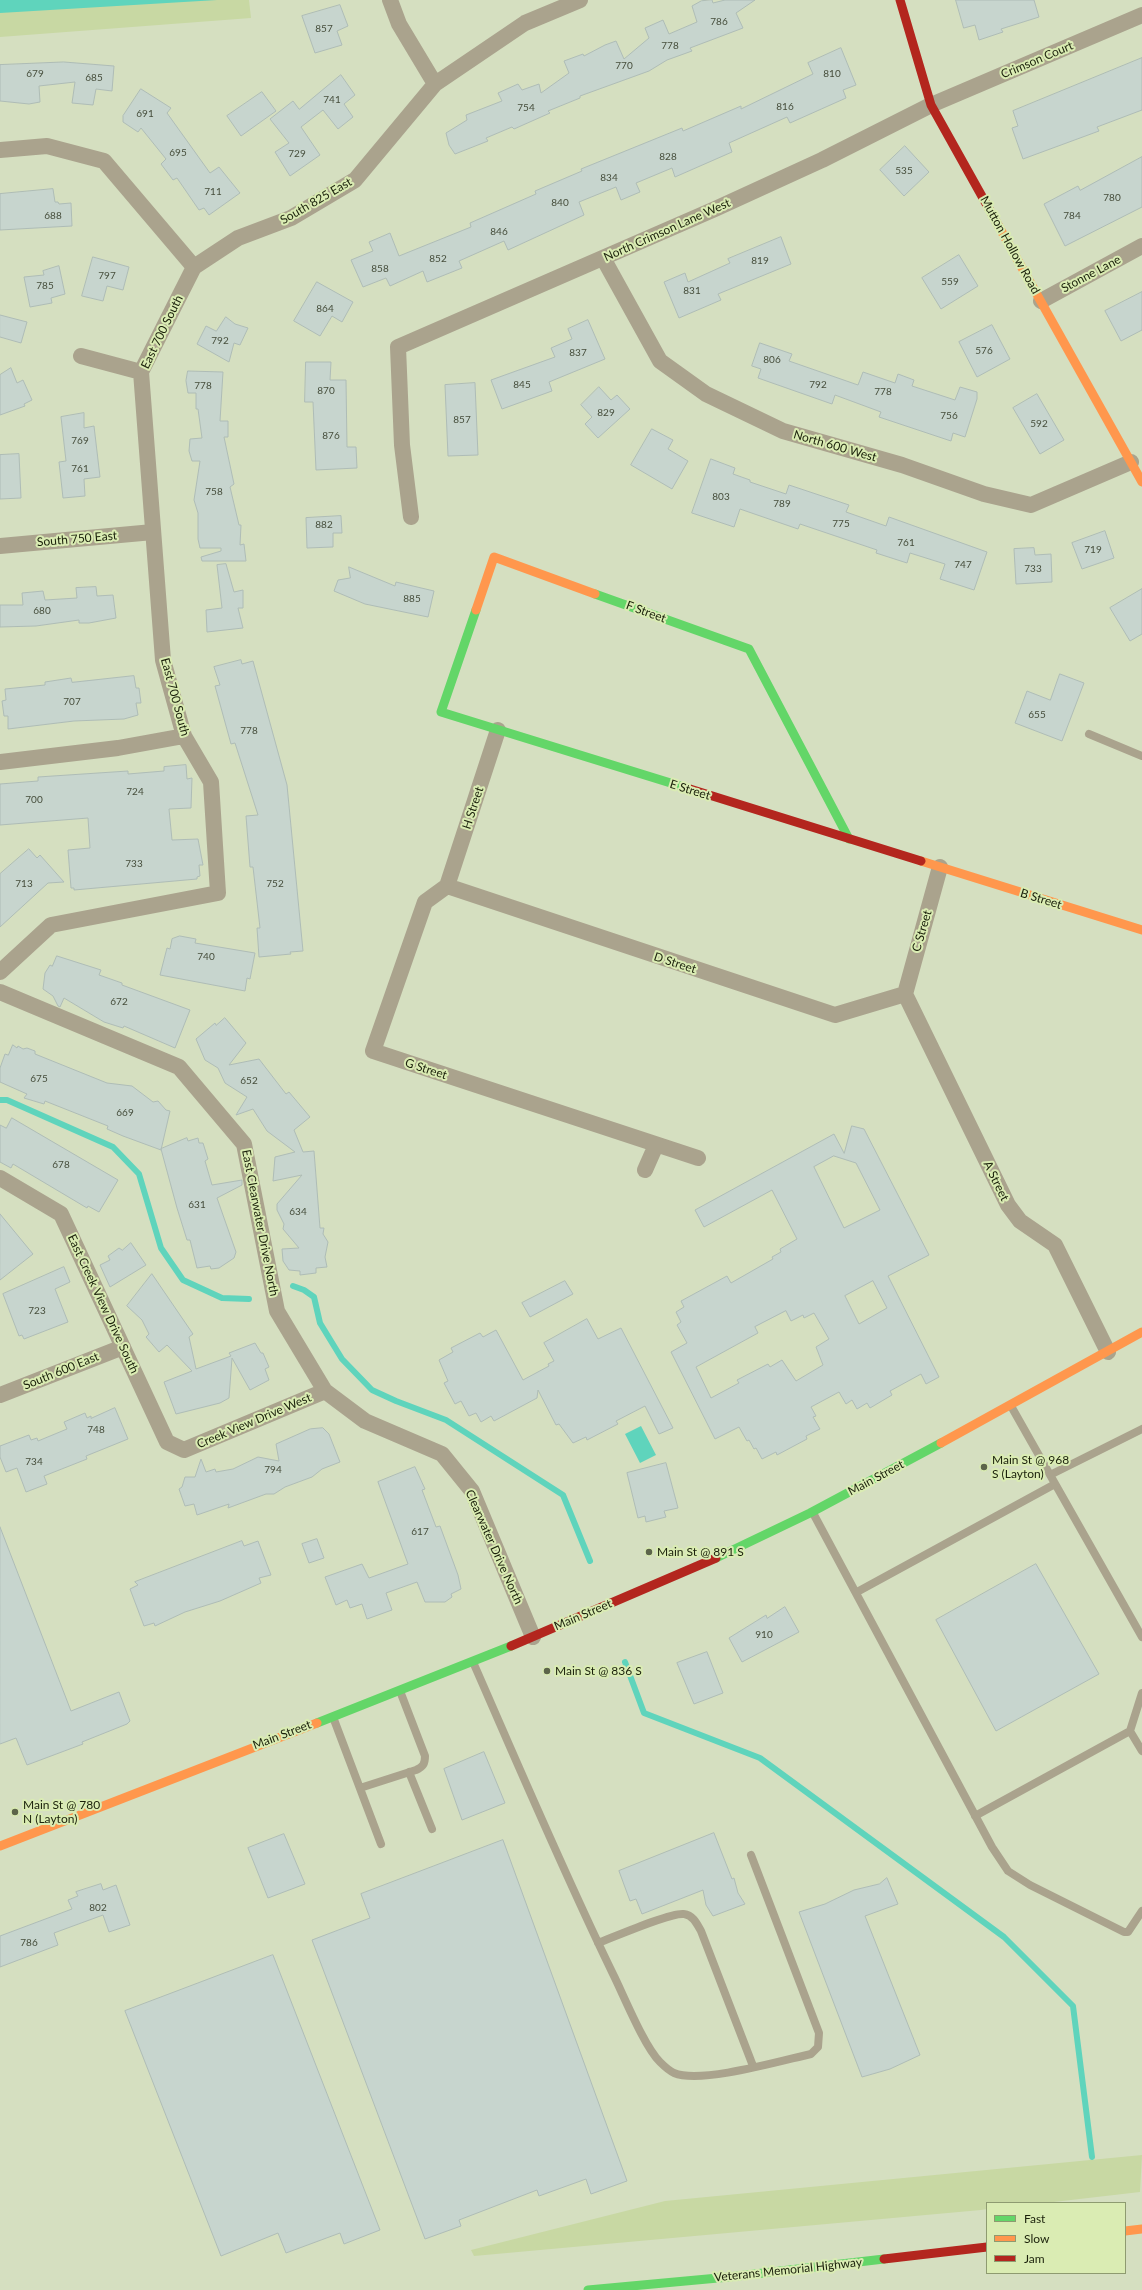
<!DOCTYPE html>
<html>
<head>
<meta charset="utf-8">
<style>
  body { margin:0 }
  #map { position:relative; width:1142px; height:2290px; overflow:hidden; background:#d5dfc0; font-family:Lato,sans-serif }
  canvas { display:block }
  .legend { position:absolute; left:986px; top:2202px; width:140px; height:72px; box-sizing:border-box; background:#daecb3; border:1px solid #8e9b70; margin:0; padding:5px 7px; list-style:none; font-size:12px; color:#1b210b }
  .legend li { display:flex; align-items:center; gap:8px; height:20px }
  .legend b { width:20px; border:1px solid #8e9b70 }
</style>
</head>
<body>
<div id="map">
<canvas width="1142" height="2290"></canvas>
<ul class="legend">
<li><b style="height:5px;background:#63d668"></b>Fast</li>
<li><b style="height:5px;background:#ff974d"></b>Slow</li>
<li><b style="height:5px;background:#b3261e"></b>Jam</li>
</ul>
</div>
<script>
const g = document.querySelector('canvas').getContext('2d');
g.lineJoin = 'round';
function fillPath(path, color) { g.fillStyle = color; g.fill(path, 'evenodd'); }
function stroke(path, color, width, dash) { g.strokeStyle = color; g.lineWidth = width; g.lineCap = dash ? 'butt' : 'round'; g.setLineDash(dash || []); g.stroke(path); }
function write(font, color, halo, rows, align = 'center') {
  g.font = font + ' Lato,sans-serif'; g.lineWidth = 4; g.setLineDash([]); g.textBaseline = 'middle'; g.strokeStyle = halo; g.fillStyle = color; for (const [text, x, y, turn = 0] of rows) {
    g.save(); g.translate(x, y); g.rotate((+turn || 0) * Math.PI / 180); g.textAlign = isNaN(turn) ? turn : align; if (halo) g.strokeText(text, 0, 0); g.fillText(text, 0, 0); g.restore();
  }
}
const green = new Path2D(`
  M0,0h249l2,18 -251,19z
  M1142,2155l-2,37 -95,11h-58v6l-6,1 -507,46 -3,-6 194,-49z`);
const water = new Path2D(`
  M0,0h217l-217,13z
  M641,1426l15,29 -16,8 -15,-29z`);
const stream = new Path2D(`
  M0,1100h7l106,47 26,27 22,74 22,32 39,18 27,1
  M293,1286l11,4 10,7 6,26 22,36 30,31 24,11 50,19 117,75 27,66
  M625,1662l19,51 116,45 244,179 69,69 19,151`);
const building = new Path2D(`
  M712,0l1,3 12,-3h30l-19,13 7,15 -53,20 2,3 -25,9 -18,11 -69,25v2l-32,13 2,2 -36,16 -2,-2 -26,11 2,3 -33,13 -6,-9 -3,-12 21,-13 -1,-5 36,-14 -4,-8 20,-9 4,6 17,-6 2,9 28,-20 -5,-12 19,-7 1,2 21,-11 11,-4 8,18 25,-21 -4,-10 18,-8 6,14 28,-12 -5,-16 9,-5z
  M956,0h78l5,17 -38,12 2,3 -24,8 -4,-15 -11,3z
  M340,5l8,21 -11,5 5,14 -27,8 -13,-37z
  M841,48l15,37 -13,5 3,8 -56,25 -3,-6 -58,26 3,9 -57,25 -3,-9 -36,15 4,9 -19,8 -5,-13 -37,15 5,13 -76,35 -4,-9 -45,20 3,7 -35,14 -4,-11 -33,15 -4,-8 -23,9 -12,-27 22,-9 -4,-9 21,-9 9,23 72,-29 -1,-4 66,-29 -1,-3 47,-20 -1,-2 101,-41 1,3 58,-25v3l72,-35 -5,-11z
  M1142,58v52l-45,17 2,4 -76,28 -11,-31 6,-2 -5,-15z
  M64,62l50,4 -2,25 -16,-2 -3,16 -21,-2 3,-21 -36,4 1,16 -11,2 -29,-3v-36z
  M341,75l14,20 -11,9 9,13 -15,12 -15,-19 -22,17 19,28 -30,21 -15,-24 14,-9 -19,-24 23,-18 6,8z
  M141,89l30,19 -4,5 43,60 9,-6 21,26 -31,22 -5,-7 -5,2 -22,-32 -4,2 -12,-16 5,-5 -25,-31 -3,4 -15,-10v-6z
  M262,92l14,19 -35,25 -14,-20z
  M905,146l24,26 -25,24 -24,-26z
  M1142,157v50l-77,39 -21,-42 34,-18 2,4z
  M53,189l2,13h3l1,2 12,-1 1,23 -72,4v-36z
  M781,237l10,27 -73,30 3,6 -42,18 -15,-36 21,-9 3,9 42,-19 -2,-4z
  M959,255l19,31 -37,23 -19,-31z
  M93,257l36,10 -6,23 -16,-4 -4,15 -21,-5z
  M59,266l6,28 -14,4 1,5 -22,4 -6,-30 20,-2 -1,-4z
  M317,282l36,20 -11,20 -10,-6 -12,20 -26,-15z
  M1142,292v38l-21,11 -16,-30z
  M0,315l27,7 -6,21 -21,-6z
  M226,317l9,7 13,4 -8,17 -6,-2 -5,19 -32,-18 9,-18 10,5z
  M588,320l17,39 -56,23 3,9 -50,18 -11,-29 64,-23 -4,-9 21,-9 -4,-10z
  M992,325l18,34 -33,18 -18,-35z
  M760,343l32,11 -3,7 69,24 5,-13 32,11 3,-9 16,6 -2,6 43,14 5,-13 17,5v7l-12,38 -12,-4 -2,8 -72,-24 2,-5 -46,-17 -3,9 -74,-26 3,-9 -9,-3z
  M306,362h25l-1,18h16l1,67h9l1,21 -41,2 -3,-68h-8z
  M11,368l6,15 6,-3 9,20 -8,4 1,2 -25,9v-40z
  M188,371l35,1 -3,49h8v16h-4l10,47 -4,3 9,38h2l-1,20 4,-1 2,17h-44l-1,-4 20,-6v-3h-21l-2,-9v-26l-4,-13 6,-39h-8l-3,-10 1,-12 12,-1 -4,-29h-2v-16h-8l-2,-12z
  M475,383l3,72 -30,1 -3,-71z
  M599,387l12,13 6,-5 13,14 -32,29 -13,-14 7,-7 -11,-12z
  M1037,394l27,46 -24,14 -27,-46z
  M84,413v15l10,-2 6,51 -16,2 1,17 -22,2 -4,-36 7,-1 -5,-44z
  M652,429l21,11 -5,9 20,12 -16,28 -41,-24z
  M19,454l2,44 -21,1v-44z
  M711,459l24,9 -2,6 17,6v2l36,12 3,-9 60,20 -3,7 40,14 3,-9 98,35 -13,38 -34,-11 5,-15 -35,-11 -3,10 -31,-10 1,-3 -77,-26 -2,5 -58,-20 -6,18 -42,-14z
  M341,516l1,17h-9v14l-26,1 -1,-30z
  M1105,531l9,27 -32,11 -10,-26z
  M1034,548l1,7 16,-1 1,28 -36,2 -2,-35z
  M226,564l8,28 9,-2v18h-5l5,20 -36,4 -1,-22 16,-2 -5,-43z
  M349,567l46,19 1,-4 38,9 -6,26 -63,-13 -31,-13 4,-11 12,-2z
  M96,587l1,9 16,-1 3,23 -27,5h-10v-3l-43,6 -36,1v-22h23l-1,-12 21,-2 2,9 32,-2 -1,-10z
  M1142,589v45l-12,7 -20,-33z
  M241,660l1,4 11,-3 34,124 16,166 -13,1 1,2 -32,3 -2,-29h3l-7,-61h-3l-4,-51 12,-1 -23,-72 -4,1 -16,-58 5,-1 -6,-18z
  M1060,674l24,9 -22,58 -47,-18 12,-32 23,9z
  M134,676l2,12h3l2,15h-5l2,12 -14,4 -50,2 -66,8v-13h-4l-2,-15 4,-1 -1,-11 40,-4v-3l26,-4 1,4z
  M186,765l1,14 5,-1 -1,30 -22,1 3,31 26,-1 5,26h-4l1,11 -3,1v2l-123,11v-2h-3l-3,-38 22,-2 -2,-30 -88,7v-41l38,-3v-4l90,-6v3l36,-3v-4z
  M29,849l8,9 3,-3 24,27 -16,1 -48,44v-53z
  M180,936l16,3 -1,4 60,10 -5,26 -3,-1 -2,13 -85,-16 7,-27 3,1 2,-10z
  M57,956l44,14 -2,5 23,8v2l68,25 -15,38 -51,-22 -1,2 -19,-6 -40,-24 -4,9 -2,-1 -5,-10 -10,-7 2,-16 5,-8 2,1z
  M225,1018l21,25 -17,22 30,-6 27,35 3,-2 21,25 -16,13 9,22 11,-1 6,77h4l-1,6 5,8 -3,15 2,10 -11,1v5l-16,2v-4l-11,-1 -6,-9 -1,-12 17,-1 -16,-19 1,-5 -7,-14v-6l25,-29 -29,6 2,-24 20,-5 -28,-21 -14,-22 -17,6 11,-18 -22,-14 -7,-15 -13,-8 -9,-21 19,-16 1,2z
  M13,1045l4,3 1,-2 5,3 4,-1 8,3v3l72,29 25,3 21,16 5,-1 8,9 4,1 -9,39 -38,-14 -16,-7 1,-3 -63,-25 -1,3 -20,-6 3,-4 -27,-12v-14l5,-14 3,1z
  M12,1118l106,62 -19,32 -11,-6 -1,2 -74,-44 -2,4 -11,-6v-37l6,3z
  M852,1126l12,3 65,126 -41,21 51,101 -13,7 -5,-10 -31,17 2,4 -22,13 -3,-5 -10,6 -5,-9 -6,4 -7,-12 -28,15 5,9 -3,1 7,12 -14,7 1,3 -30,16 -1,-3 -14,7 -6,-11 -2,1 -5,-9 -2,1 -8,-14 -24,12 -44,-87 16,-9 -10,-18 4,-3 -5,-10 8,-5 -3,-6 46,-25 4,7 42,-24 -1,-2 9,-5 -1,-3 17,-10 -25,-49 -68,37 -9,-17 139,-76 10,19zM834,1156l22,7 24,47 -36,18 -30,-61zM873,1281l14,27 -28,16 -14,-28zM786,1311l5,10 12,-6 1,3 10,-5 15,26 -13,8 7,18 -27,16 -14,-21 -12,7 -2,-3 -31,16 2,3 -28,15 -15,-31 62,-34 -3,-6z
  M187,1138l1,3 10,-3 1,5h4l5,16 -3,2 7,24 30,-5v5l-25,13 19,54 -2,6 -15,10 -8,1 -1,-3 -13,2 -7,-28h-3l-10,-32 -16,-59z
  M0,1214l33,40 -33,26z
  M131,1243l15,22 -36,22 -10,-22 10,-5 -2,-4 11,-8 3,2z
  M64,1267l6,15 -15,7 13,33 -44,17 -2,-4 -3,1 -16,-42z
  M152,1274l41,60 -4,3 7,32 35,-13 -2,-3 26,-10 6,10h2l6,14 -4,2 4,11 -19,10 -18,-32 -3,40 -9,5 -44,11 -12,-32 28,-11 -25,-26 -8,7 -13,-15 3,-3 -7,-14 -15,-14z
  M565,1281l8,13 -43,23 -8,-14z
  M587,1319l11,20 23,-11 52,100 -14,6 -14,-28 -29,15 2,3 -31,16 -1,-3 -13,6 -14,-19 -3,1 -18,-35 -1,8 -43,23 -3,-5 -10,6 -5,-9 -7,3 -8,-15 -6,3 -11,-21 4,-2 -9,-21 14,-8 -2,-4 29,-15 3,4 13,-7 27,50 26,-14 -1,-2 6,-3 -10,-18z
  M115,1408l13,31 -42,17 1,3 -43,17 3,8 -21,8 -9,-24 -11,4 -6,-15v-11l29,-11 2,5 6,-2 1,3 29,-12 -3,-7 21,-9 2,5 4,-2v2z
  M323,1428l6,6 11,28 -18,7 -10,8 -27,10 -11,7h-8l-38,14 1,-4 -32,11 -3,-11 -9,2 -6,-17 3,-2 3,-10h10l6,-18 5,13 9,-3 1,3 17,-3 25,-12 21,4 -3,-17 34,-15z
  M666,1463l12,45 -14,3 2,6 -20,5 -1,-6 -7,2 -11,-45z
  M415,1467l10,22 -3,1 14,37 4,-1 18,49 3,14 -10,5 1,3 -7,5h-20l-8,-20 -31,11 6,17 -25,9 -5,-15 -12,4 -3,-8 -11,5 -11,-28 37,-13 7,14 39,-14 -30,-82z
  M0,1527l71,184 48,-19 11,29 -3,3 -45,18 1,2 -56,21 -11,-27 -16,6z
  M317,1539l7,19 -15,5 -7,-19z
  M242,1541l2,5 14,-5 13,34 -12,3 2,5 -41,18 -35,11 -30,14 -1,-3 -10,3 -14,-37 8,-4 -3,-3z
  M1036,1564l63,110 -103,57 -60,-111z
  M785,1607l14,25 -57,30 -13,-24 37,-23 1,3z
  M707,1652l16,41 -29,11 -17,-41z
  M484,1752l21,51 -43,17 -18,-51z
  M714,1833l18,46 2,-1 4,15 7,11 -32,12 -7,-11 -3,-15 -61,24 -6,-15 -6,2 -11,-30z
  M284,1834l21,50 -37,14 -20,-50z
  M503,1840l124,341 -36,13 -5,-15 -47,17 -2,-6 -78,30 2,6 -36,13 -113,-299 58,-22 -9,-24z
  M887,1878l11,26 -33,12 55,139 -30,14 -28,8 -63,-165 26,-8 29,-14 25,-6z
  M101,1884l2,6 13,-5 14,40 -21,7 -6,-17 -49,18 4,12 -58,22v-31l72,-27 -4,-9 10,-4 -2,-4z
  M273,1955l107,275 -36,14 -4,-11 -54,20 -8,-20 -57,23 -96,-245z`);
const lane = new Path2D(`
  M1089,734l53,22
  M1011,1406l131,231
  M1050,1475l92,-46
  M813,1513l179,334 16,24 22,14 94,47h4l14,-21
  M857,1592l198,-108
  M473,1662c46,105 90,209 140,312 11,22 31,72 47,88 3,3 10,9 14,11 27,11 106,-12 137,-19l7,-7 1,-14 -68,-178
  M333,1717l48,127
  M1130,1731l12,20
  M409,1772l23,57
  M360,1788l56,-18c7,-3 9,-6 9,-14l-25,-65
  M975,1816l155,-85 12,-38
  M598,1943c16,-6 73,-31 86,-29 9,1 13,10 17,17l52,135`);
const street = new Path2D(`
  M390,0l9,24 36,60
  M0,150l47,-4 57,15 90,106
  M603,258l57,103 46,33 77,37 119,34 82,29 47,11 100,-43
  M194,267l44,-29 53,-20 64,-38 80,-96 90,-61 55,-23
  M1041,301l101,-55
  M81,356l60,16
  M411,517l-9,-72 -4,-98 317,-138 107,-49 109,-55 211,-90
  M0,546l153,-14
  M0,762l118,-14 66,-12
  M447,886l-22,16 -52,149 325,107
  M447,886l388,129 70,-21
  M447,886l51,-156
  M0,972l51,-47 167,-32 -7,-111 -27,-46 -21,-76 -22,-288 53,-105
  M0,992l179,75 65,77 33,167 48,80 40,30 77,33 30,37 61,146
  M905,994l103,211 12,16 35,24 53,107
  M905,994l35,-127
  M645,1170l11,-25
  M0,1178l61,36 106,228 17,8 141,-59
  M0,1395l123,-48`);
const fast = new Path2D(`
  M595,594l154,55 100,190
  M476,610l-35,102 249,77
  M716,1558l94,-45 131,-70
  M317,1723l194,-77
  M588,2290l141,-13 155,-18`);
const slow = new Path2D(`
  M998,225l144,257
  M476,610l18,-53 101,37
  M921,861l221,69
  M941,1443l201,-111
  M0,1846l317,-123
  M1125,2231l17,-2`);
const jam = new Path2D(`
  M900,0l31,105 67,120
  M690,789l231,72
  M511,1646l205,-88
  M884,2259l103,-12`);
const markers = [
  [984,1467,4,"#5c644a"],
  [649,1552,4,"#5c644a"],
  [547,1671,4,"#5c644a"],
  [15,1812,4,"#5c644a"]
];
const numberNames = [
  ["786",719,22],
  ["857",324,29],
  ["778",670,46],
  ["770",624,66],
  ["679",35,74],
  ["810",832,74],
  ["685",94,78],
  ["741",332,100],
  ["816",785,107],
  ["754",526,108],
  ["691",145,114],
  ["695",178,153],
  ["729",297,154],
  ["828",668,157],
  ["535",904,171],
  ["834",609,178],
  ["711",213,192],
  ["780",1112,198],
  ["840",560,203],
  ["688",53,216],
  ["784",1072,216],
  ["846",499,232],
  ["852",438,259],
  ["819",760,261],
  ["858",380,269],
  ["797",107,276],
  ["559",950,282],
  ["785",45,286],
  ["831",692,291],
  ["864",325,309],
  ["792",220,341],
  ["576",984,351],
  ["837",578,353],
  ["806",772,360],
  ["845",522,385],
  ["792",818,385],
  ["778",203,386],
  ["870",326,391],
  ["778",883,392],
  ["829",606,413],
  ["756",949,416],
  ["857",462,420],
  ["592",1039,424],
  ["876",331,436],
  ["769",80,441],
  ["761",80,469],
  ["758",214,492],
  ["803",721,497],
  ["789",782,504],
  ["775",841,524],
  ["882",324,525],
  ["761",906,543],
  ["719",1093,550],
  ["747",963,565],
  ["733",1033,569],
  ["885",412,599],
  ["680",42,611],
  ["707",72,702],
  ["655",1037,715],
  ["778",249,731],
  ["724",135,792],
  ["700",34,800],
  ["733",134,864],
  ["713",24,884],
  ["752",275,884],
  ["740",206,957],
  ["672",119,1002],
  ["675",39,1079],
  ["652",249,1081],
  ["669",125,1113],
  ["678",61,1165],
  ["631",197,1205],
  ["634",298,1212],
  ["723",37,1311],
  ["748",96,1430],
  ["734",34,1462],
  ["794",273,1470],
  ["617",420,1532],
  ["910",764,1635],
  ["802",98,1908],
  ["786",29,1943]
];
const streetNames = [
  ["Crimson Court",1037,60,-23],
  ["South 825 East",316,201,-30],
  ["North Crimson Lane West",667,230,-24],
  ["Mutton Hollow Road",1010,245,61],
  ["Stonne Lane",1091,274,-28],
  ["East 700 South",162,332,-64],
  ["North 600 West",835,446,16],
  ["South 750 East",77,539,-5],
  ["F Street",646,612,20],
  ["East 700 South",175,697,75],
  ["E Street",690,790,17],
  ["H Street",473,808,-72],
  ["B Street",1041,899,17],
  ["C Street",922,931,-74],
  ["D Street",675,963,18],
  ["G Street",426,1069,18],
  ["A Street",996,1181,64],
  ["East Clearwater Drive North",260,1223,79],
  ["East Creek View Drive South",103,1304,65],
  ["South 600 East",61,1371,-22],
  ["Creek View Drive West",254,1421,-23],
  ["Main Street",876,1478,-28],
  ["Clearwater Drive North",494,1547,66],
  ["Main Street",583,1615,-23],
  ["Main Street",282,1735,-21],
  ["Veterans Memorial Highway",788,2270,-6]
];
const poiNames = [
  ["Main St @ 968",992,1460],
  ["S (Layton)",992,1474],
  ["Main St @ 891 S",657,1552],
  ["Main St @ 836 S",555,1671],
  ["Main St @ 780",23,1805],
  ["N (Layton)",23,1819]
];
fillPath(green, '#c8d8a3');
fillPath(water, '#5fd4bc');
stroke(stream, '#5fd4bc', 6);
fillPath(building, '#c7d5ce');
stroke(building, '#aebcb6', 1);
stroke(lane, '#aaa38d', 8);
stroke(street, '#aaa38d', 16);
stroke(fast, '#63d668', 9);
stroke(slow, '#ff974d', 9);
stroke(jam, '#b3261e', 9);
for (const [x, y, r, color] of markers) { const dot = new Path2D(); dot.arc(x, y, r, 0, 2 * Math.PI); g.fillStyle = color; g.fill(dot); stroke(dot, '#daecb3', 1.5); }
write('10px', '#464e3c', null, numberNames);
write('12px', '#1b210b', '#daecb3', streetNames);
write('12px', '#1b210b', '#daecb3', poiNames, 'left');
</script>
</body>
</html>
